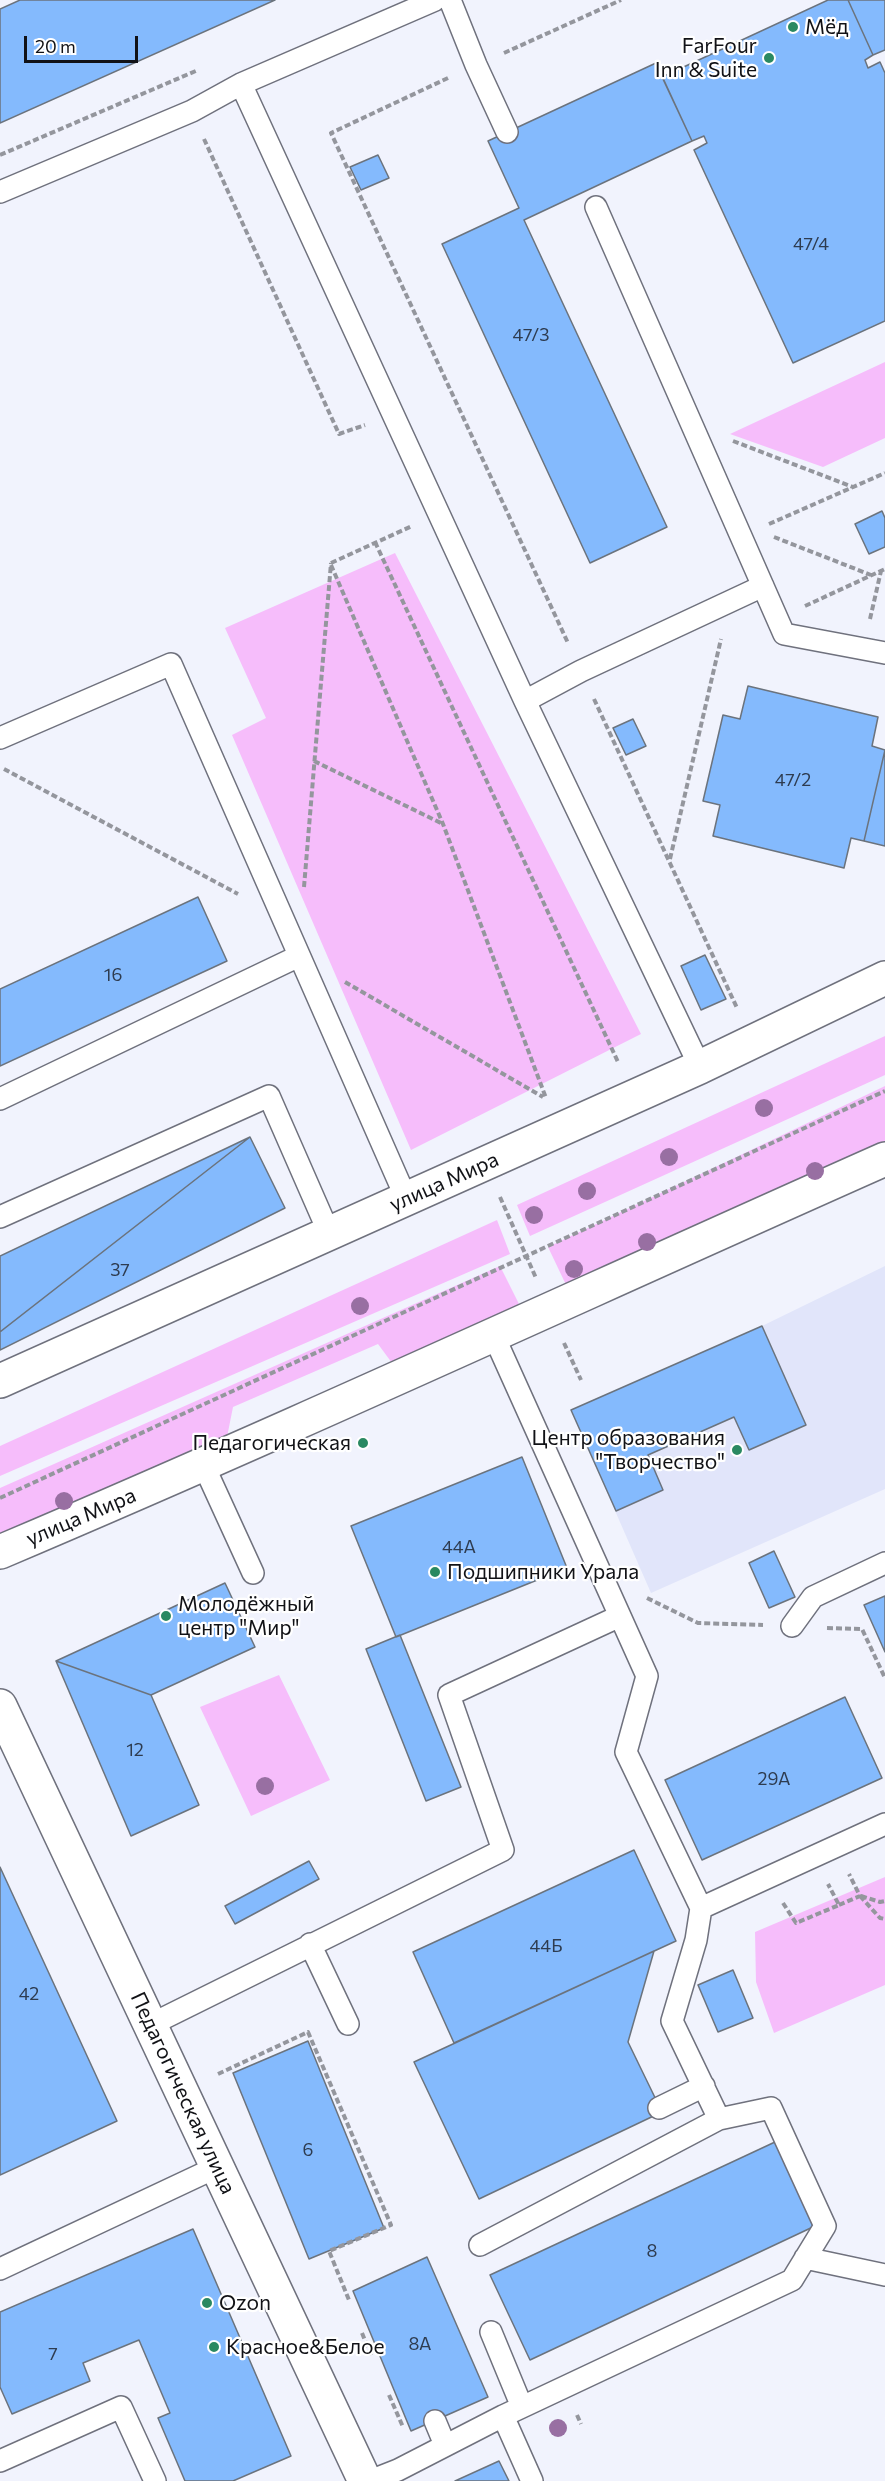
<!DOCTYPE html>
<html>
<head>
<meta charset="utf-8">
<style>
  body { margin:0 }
  #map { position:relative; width:885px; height:2481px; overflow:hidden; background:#f1f3fd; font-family:Commissioner,sans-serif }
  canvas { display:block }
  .scale { position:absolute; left:24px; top:36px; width:114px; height:27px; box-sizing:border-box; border:3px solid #111216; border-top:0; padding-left:8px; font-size:18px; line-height:21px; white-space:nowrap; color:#111216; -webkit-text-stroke:4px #fff; paint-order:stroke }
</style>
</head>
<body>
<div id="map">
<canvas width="885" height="2481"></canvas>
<div class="scale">20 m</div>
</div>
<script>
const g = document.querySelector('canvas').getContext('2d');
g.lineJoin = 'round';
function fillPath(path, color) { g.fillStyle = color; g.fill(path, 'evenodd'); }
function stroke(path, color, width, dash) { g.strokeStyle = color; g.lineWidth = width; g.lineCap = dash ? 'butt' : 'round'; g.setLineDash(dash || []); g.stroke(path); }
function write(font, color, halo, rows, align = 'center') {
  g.font = font + ' Commissioner,sans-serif'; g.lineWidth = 4.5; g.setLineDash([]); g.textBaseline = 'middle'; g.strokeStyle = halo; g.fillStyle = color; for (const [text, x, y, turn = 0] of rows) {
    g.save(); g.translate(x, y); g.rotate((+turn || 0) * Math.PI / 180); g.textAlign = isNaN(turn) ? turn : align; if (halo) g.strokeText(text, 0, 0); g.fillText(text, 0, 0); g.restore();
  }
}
const built = new Path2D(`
  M885,1266v223l-234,104 -80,-183 191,-84z`);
const green = new Path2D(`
  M885,362v76l-62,29 -93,-33z
  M395,553l246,481 -230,116 -179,-415 34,-17 -41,-90z
  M885,1036v39l-355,161 -13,-31z
  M885,1086v58l-317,145 -20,-42z
  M497,1220l13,34 -510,222v-30z
  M500,1266l21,42 -129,55 -14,-19 -145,63 -7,35 -226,98v-52z
  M279,1675l51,105 -79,36 -51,-109z
  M885,1877v108l-111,48 -18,-51 -1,-50z`);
const building = new Path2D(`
  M20,0h255l-275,123v-114z
  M828,0h20l25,55 -8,5 3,8 12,-6 5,11v248l-92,42 -99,-213 13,-7 -3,-7 -12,5 -30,-64z
  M848,0h37v50l-12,5z
  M656,63l36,78 -168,79 143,307 -77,36 -148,-319 77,-36 -31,-67z
  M378,155l11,23 -28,12 -11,-23z
  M882,511l3,7v29l-16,7 -14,-30z
  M748,686l130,31 -6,29 13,4 -21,91 -13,-3 -7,30 -131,-32 7,-31 -17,-4 20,-86 17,4z
  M633,719l13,27 -20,9 -13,-27z
  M885,750v96l-21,-5z
  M198,897l29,64 -227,105v-77z
  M705,955l21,44 -25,11 -20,-44z
  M250,1137l35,71 -285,142v-18z
  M250,1137l-250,195v-76z
  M762,1326l44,99 -57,25 -15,-33 -86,38 15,35 -47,21 -45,-101z
  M522,1457l45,111 -171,69 -45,-111z
  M774,1551l21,46 -26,11 -20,-45z
  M225,1583l30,64 -104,48 -95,-34z
  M885,1596v56l-21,-47z
  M400,1635l61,152 -35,14 -60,-152z
  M56,1661l95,34 48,110 -68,31z
  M845,1697l37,81 -180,82 -37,-80z
  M634,1850l42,91 -222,102 -41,-91z
  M309,1861l10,18 -84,45 -10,-18z
  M0,1867l117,254 -117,54z
  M654,1951l-26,91 34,70 -183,87 -65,-137z
  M733,1970l20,48 -35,14 -20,-47z
  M308,2041l76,187 -75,31 -76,-186z
  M775,2142l40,84 -285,134 -40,-85z
  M193,2229l98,227 -58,25h-48l-27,-63 12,-5 -31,-73 -56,23 7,18 -78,33 -12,-27v-75z
  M427,2257l61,140 -77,34 -58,-140z
  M499,2461l10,20h-54z`);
const path = new Path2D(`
  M504,53l117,-53
  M448,78l-117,55 237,510
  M204,139l135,295 26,-9
  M0,155l198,-85
  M733,441l120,46
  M769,524l116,-51
  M774,537l97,38
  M375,542l243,520
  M331,563l81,-37
  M331,565l112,259 103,274
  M805,606l80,-37
  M870,619l11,-48
  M594,699l143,309
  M314,761l129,63
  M4,769l234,125
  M670,859l51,-220
  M304,887l27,-324
  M345,982l198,115
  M500,1197l36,81
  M564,1343l17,37
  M0,1498l885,-407
  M647,1598l51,25 65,2
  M827,1628l35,1 23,49
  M860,1896l20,22 5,1
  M861,1896l19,6 5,-1
  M783,1903l13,20 43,-18 -11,-21
  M839,1905l21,-9 -11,-22
  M218,2074l90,-42 83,193 -62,26 20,49
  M362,2333l10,25
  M389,2395l14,32
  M577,2415l4,9`);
const service = new Path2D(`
  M450,0l26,65 31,67
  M241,84l284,617 175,366
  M0,192l192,-81 49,-27 194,-84
  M596,207l188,427 101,19
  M525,701l56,-30 182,-85
  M0,738l171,-74 235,534
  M0,1099l299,-143
  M0,1217l269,-121 60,137
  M493,1334l154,342 -21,76 75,156 -5,32 -24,81 47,98
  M204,1466l49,107
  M792,1626l21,-29 72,-34
  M701,1908l184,-84
  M310,1944l38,80
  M150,2025l353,-175 -54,-155 171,-79
  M659,2108l45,-22
  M480,2245l239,-126 52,-11 54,118 -33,54 -289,136 29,65
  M805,2258l80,17
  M0,2269l217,-102
  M491,2332l31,75
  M435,2421l10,24
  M0,2461l121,-54 34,74
  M370,2481l28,-11 105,-54`);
const minor = new Path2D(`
  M0,1706l365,775`);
const tertiary = new Path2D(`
  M0,1381l700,-314 185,-89
  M0,1552c297,-126 590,-262 885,-393`);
const trees = [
  [764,1108],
  [669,1157],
  [815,1171],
  [587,1191],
  [534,1215],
  [647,1242],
  [574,1269],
  [360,1306],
  [64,1501],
  [265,1786],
  [558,2428]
];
const markers = [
  [793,27,6,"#2a8962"],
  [769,58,6,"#2a8962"],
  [363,1443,6,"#2a8962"],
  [737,1450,6,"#2a8962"],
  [435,1572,6,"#2a8962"],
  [166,1616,6,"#2a8962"],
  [207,2303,6,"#2a8962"],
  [214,2347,6,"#2a8962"]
];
const numberNames = [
  ["47/4",811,244],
  ["47/3",531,335],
  ["47/2",793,780],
  ["16",113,975],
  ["37",120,1270],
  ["44А",459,1547],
  ["12",135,1750],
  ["29А",774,1779],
  ["44Б",546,1946],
  ["42",29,1994],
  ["6",308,2150],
  ["8",652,2251],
  ["8А",420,2344],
  ["7",53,2354]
];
const poiNames = [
  ["Мёд",805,27],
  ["FarFour",757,46,"right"],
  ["Inn & Suite",757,70,"right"],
  ["Центр образования",725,1438,"right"],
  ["\"Творчество\"",725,1462,"right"],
  ["Педагогическая",351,1443,"right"],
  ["Подшипники Урала",447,1572],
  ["Молодёжный",178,1604],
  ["центр \"Мир\"",178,1628],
  ["Ozon",219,2303],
  ["Красное&Белое",226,2347]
];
const streetNames = [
  ["улица Мира",444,1182,-24],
  ["улица Мира",81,1517,-23],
  ["Педагогическая улица",183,2093,65]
];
fillPath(built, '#e1e5fa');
fillPath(green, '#f6bdfb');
fillPath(building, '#84bafd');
stroke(building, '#6b737d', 1.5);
stroke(service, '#6f717d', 24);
stroke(minor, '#6f717d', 36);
stroke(tertiary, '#6f717d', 36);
stroke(path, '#94969d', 4, [6, 3]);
stroke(service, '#fff', 21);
stroke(minor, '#fff', 33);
stroke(tertiary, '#fff', 33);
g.fillStyle = '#986fa2';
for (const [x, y] of trees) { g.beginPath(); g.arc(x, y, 9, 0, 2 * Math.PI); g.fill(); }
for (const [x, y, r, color] of markers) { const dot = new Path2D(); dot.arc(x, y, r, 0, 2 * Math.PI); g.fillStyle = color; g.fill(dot); stroke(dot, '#fff', 2); }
write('18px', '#2e3c50', null, numberNames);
write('21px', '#111216', '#fff', poiNames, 'left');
write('21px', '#111216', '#fff', streetNames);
</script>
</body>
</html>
